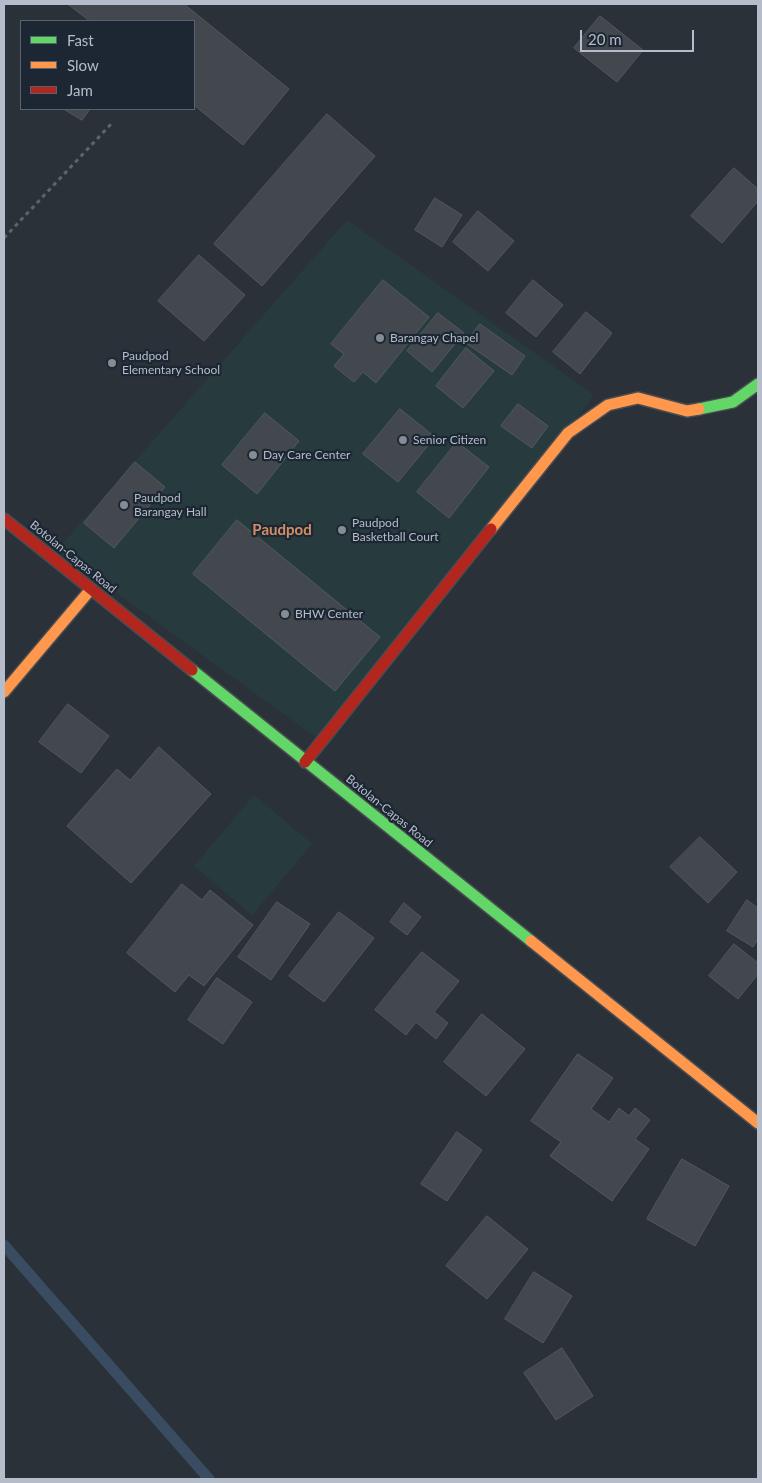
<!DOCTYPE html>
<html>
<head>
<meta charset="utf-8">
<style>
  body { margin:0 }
  #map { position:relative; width:762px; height:1483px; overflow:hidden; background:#2b3138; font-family:Lato,sans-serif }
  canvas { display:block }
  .frame { position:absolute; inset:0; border:5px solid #b4bdc9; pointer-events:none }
  .legend { position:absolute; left:20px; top:20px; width:175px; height:90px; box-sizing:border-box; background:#1d2733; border:1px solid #59636f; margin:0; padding:6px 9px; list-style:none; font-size:15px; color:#b4bdc9 }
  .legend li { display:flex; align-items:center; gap:10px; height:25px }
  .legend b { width:25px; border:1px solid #59636f }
  .scale { position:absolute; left:580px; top:30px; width:114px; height:22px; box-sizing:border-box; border:2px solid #b4bdc9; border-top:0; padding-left:6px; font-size:15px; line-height:18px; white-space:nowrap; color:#b4bdc9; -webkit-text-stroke:4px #1d2733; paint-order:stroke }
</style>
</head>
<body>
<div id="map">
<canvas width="762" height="1483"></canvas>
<div class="frame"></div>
<ul class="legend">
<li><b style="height:6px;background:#63d668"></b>Fast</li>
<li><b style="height:6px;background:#ff974d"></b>Slow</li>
<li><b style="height:6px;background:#b3261e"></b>Jam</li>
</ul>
<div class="scale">20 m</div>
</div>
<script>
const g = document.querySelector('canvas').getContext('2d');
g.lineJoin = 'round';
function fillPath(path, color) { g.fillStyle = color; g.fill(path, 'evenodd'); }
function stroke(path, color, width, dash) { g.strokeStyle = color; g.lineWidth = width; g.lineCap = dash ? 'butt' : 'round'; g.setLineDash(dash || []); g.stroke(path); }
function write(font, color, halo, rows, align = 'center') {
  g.font = font + ' Lato,sans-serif'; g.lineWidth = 4.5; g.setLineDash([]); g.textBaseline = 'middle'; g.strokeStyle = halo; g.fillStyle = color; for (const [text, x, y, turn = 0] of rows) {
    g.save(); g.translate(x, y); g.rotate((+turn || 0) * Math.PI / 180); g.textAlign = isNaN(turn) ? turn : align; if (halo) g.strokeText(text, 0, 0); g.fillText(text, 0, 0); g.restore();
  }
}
const green = new Path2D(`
  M347,220l247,175 -266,351 -271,-196z
  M254,795l58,49 -60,71 -58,-49z`);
const stream = new Path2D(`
  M4,1245l205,234`);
const building = new Path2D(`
  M68,4h116l105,85 -46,56 -49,-40v-84h-104z
  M600,16l43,34 -26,32 -43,-34z
  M64,109h26l-8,11z
  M327,114l48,42 -113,130 -48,-42z
  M734,168l24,21v12l-36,42 -31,-27z
  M435,198l27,17 -20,32 -27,-17z
  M478,211l36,30 -26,30 -35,-29z
  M199,255l46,40 -41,46 -46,-40z
  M383,280l46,37 -53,66 -13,-11 -9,10 -20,-16 10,-12 -13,-10z
  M533,280l30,25 -27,32 -30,-24z
  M586,312l26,21 -32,41 -27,-22z
  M438,313l26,20 -32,39 -25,-21z
  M480,324l45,32 -13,19 -46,-32z
  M466,348l28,23 -31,37 -27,-22z
  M518,404l30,22 -16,22 -31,-22z
  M400,409l35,28 -37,45 -35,-28z
  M265,413l34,28 -42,53 -35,-29z
  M457,442l32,25 -40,51 -32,-26z
  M135,462l30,25 -51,61 -30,-25z
  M237,520l143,117 -45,54 -142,-117z
  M68,704l41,32 -28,37 -42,-31z
  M159,747l52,47 -80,89 -64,-57 50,-57 13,11z
  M700,837l37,35 -29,31 -38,-36z
  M182,884l20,16 8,-10 43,35 -49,61 -15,-11 -14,17 -48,-39z
  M747,900l11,8v31l-5,8 -26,-16z
  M277,902l33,22 -39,56 -33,-23z
  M404,903l17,14 -14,18 -17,-13z
  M339,912l35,26 -50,64 -35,-26z
  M734,944l24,19v11l-20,25 -29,-23z
  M422,952l37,29 -25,31 14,11 -12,16 -20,-17 -10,13 -31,-25z
  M217,978l35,24 -29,42 -35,-24z
  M482,1014l43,35 -39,47 -42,-34z
  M578,1054l35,24 -22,31 18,13 10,-14 10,8 6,-8 15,12 -15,19 14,10 -37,52 -62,-45 11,-14 -30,-21z
  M457,1132l25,18 -35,51 -26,-17z
  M682,1159l47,27 -34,60 -48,-27z
  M487,1216l41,33 -41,50 -41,-33z
  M534,1272l38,24 -29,47 -38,-24z
  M562,1348l31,48 -37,24 -32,-47z`);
const path = new Path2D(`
  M4,238l109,-116`);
const fast = new Path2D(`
  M699,409l34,-7 25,-18
  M192,670l339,271`);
const slow = new Path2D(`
  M491,529l77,-96 40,-28 30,-7 49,13 12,-2
  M4,692l87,-103
  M531,941l227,182`);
const jam = new Path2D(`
  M4,519l188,151
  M305,762l186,-233`);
const markers = [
  [380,338,5,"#848c96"],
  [112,363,5,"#848c96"],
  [403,440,5,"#848c96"],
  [253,455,5,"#848c96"],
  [124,505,5,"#848c96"],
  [342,530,5,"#848c96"],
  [285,614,5,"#848c96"]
];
const poiNames = [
  ["Barangay Chapel",390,338],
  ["Paudpod",122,356],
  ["Elementary School",122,370],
  ["Senior Citizen",413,440],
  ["Day Care Center",263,455],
  ["Paudpod",134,498],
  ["Barangay Hall",134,512],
  ["Paudpod",352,523],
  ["Basketball Court",352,537],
  ["BHW Center",295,614]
];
const streetNames = [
  ["Botolan-Capas Road",73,557,39],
  ["Botolan-Capas Road",389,811,39]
];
const quarterNames = [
  ["Paudpod",282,530]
];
fillPath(green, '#273b3e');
stroke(stream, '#394c62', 11);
fillPath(building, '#43484e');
stroke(building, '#52585f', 1);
stroke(fast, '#484d53', 14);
stroke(slow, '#484d53', 14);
stroke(jam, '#484d53', 14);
stroke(path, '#5d646a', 3, [4, 4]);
stroke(fast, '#63d668', 11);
stroke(slow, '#ff974d', 11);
stroke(jam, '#b3261e', 11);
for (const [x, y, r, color] of markers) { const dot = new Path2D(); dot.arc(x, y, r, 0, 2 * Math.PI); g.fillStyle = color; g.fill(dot); stroke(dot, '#1d2733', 2); }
write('12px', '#b4bdc9', '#1d2733', poiNames, 'left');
write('12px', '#b4bdc9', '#1d2733', streetNames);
write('bold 15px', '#d39065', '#1d2733', quarterNames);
</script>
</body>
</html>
